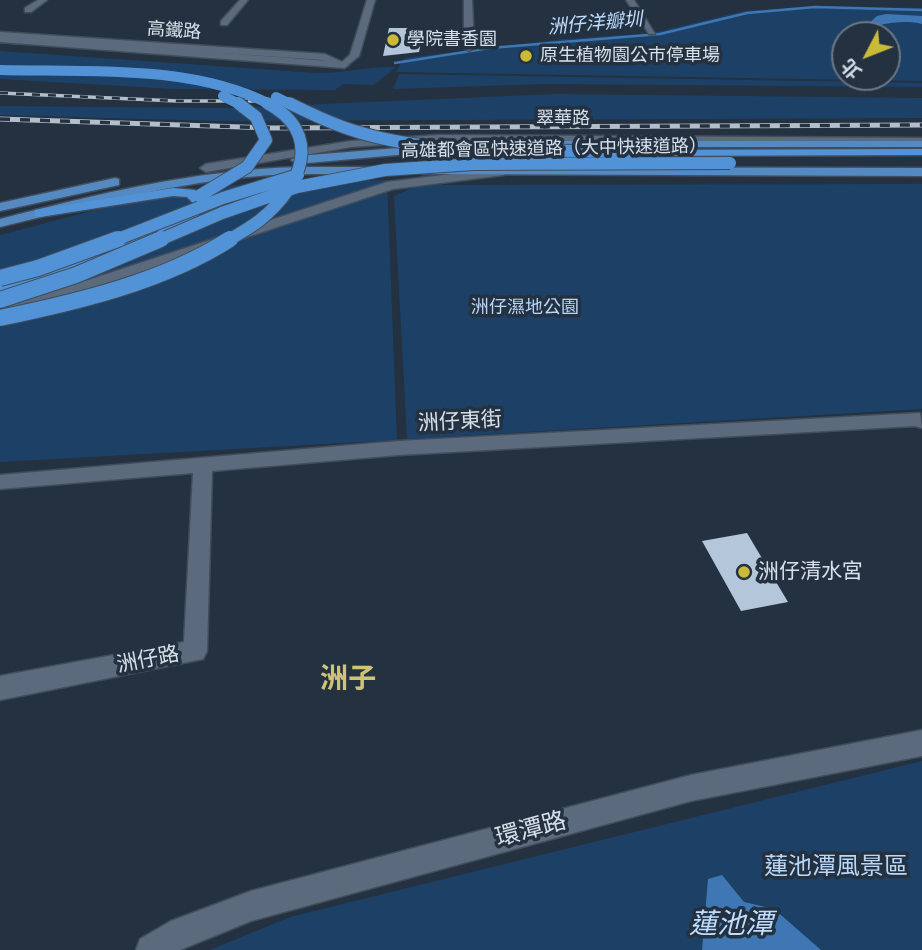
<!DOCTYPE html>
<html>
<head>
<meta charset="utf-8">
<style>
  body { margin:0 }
  #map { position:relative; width:922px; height:950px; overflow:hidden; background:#233141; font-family:"Fira Sans","Noto Sans TC",sans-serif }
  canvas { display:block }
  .north { position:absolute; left:831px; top:21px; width:70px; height:70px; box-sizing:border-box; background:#233141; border:2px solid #6b7785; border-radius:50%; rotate:228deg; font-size:19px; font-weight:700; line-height:28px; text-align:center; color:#d7e0ea }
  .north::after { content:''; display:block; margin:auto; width:24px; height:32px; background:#caba39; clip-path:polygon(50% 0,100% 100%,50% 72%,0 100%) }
</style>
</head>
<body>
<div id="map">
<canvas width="922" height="950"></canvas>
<div class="north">北</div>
</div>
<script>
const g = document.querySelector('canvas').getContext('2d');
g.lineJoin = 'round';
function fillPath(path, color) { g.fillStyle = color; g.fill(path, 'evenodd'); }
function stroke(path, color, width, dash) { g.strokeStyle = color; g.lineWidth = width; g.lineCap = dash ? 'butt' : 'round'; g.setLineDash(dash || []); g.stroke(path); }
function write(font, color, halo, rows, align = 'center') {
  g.font = font + ' "Fira Sans","Noto Sans TC",sans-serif'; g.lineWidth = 7; g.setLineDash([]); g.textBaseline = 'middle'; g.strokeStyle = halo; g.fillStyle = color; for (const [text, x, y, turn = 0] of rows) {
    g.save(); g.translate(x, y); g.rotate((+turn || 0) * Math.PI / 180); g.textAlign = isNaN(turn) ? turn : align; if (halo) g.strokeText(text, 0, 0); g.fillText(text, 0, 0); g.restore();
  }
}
const green = new Path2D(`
  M828,6l94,2v73l-526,-9 8,-14 160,-19 88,-6 92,-22zM845,35h42v42h-42z
  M0,51l317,22c27,0 52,-7 79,-6l-22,18 -31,-1 -8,6 -161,-1 -174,-10z
  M399,74l523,9v4l-377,-3 -152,5z
  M556,94l366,4v20l-705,3 -217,-6v-9l229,2z
  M387,180l10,260 -397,22v-227c67,-17 136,-38 205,-47 60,-8 122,-6 182,-8z
  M922,184v225l-515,30 -13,-243 25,-11z
  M922,761v189h-712l80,-33z`);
const water = new Path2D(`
  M886,14l36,2v8c-26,-7 -52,6 -78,5l22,-3 11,-10z
  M722,875l22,27 30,7 47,41h-119l6,-71z`);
const stream = new Path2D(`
  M0,42l26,2
  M395,63l95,-15 170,-14 87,-21 68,-6 107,3`);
const building = new Path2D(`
  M389,28h35l-5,24 -36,4z
  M747,533l41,69 -47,9 -39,-70z`);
const minor = new Path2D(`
  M38,0h9l-16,12h-6v-4z
  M240,0h8l-21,25h-6v-4z
  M464,0h8l2,48 -5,3 -5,-3z
  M626,0h8l21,34h-6z
  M0,32l325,22 24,11 -5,3 -21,-8 -323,-22z
  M438,135l484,3v6l-484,-3 -87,6 -145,25 -6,-4 6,-4 145,-23z
  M500,168l6,4 -2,3 -111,14 -374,123 -5,2 -8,-5 3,-3 378,-124z
  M920,413l2,15 -7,-2 -516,29 -187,16 -5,180 -4,8 -203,41v-24l184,-34 9,-169 -193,16v-14l399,-34z
  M922,730v26l-231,45 -440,120 -71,29h-44l4,-11 31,-18 80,-30 440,-116z`);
const tertiary = new Path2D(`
  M367,0h8l-16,56 -15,12 -344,-26v-6l342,26 8,-7z`);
const primary = new Path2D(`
  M486,141h436v6h-436l-189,17 -6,-4 6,-4z
  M297,167h75l6,4 -6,4c-41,-1 -83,-2 -124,2 -84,8 -166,30 -248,50v-8c97,-25 196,-49 297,-52z
  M426,167l496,1v8l-500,-2 -2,-3z
  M115,178l4,1v6l-119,26v-8z`);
const trunk = new Path2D(`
  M922,149v6l-282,1 -6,-3 6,-3z
  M173,188l22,2 14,16c-31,38 -159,74 -209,86v-9c51,-14 157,-43 196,-77l-9,-9 -14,-1 -133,21 -5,-1v-6z`);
const railFar1 = new Path2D(`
  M0,93l177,8h88`);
const rail = new Path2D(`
  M0,119l272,9 650,-3`);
const trunkBridgeFar2 = new Path2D(`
  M0,70c85,2 194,-6 271,35
  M223,96l18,9
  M276,97l16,8`);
const trunkBridgeFar1 = new Path2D(`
  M289,103c22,11 45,22 69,29 86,26 182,16 271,20
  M199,196l48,-29 19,-27 -10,-23 -18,-14
  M113,241l110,-43 75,-23
  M157,241l65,-28 75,-26 88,-17 89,-6 256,-1
  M228,241c10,-7 22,-13 32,-21 41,-33 65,-86 7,-117`);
const trunkBridge = new Path2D(`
  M0,278l38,-10 80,-29
  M0,300l76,-25 85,-36
  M0,318c77,-16 163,-36 230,-79`);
const markers = [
  [393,40,7,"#caba39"],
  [526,56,7,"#caba39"],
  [744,572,7,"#caba39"]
];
const farStreetnames = [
  ["高鐵路",174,31,4],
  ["翠華路",563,119],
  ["高雄都會區快速道路（大中快速道路）",554,149,-1]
];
const farPoinames = [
  ["學院書香園",407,40],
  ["原生植物園公巿停車場",540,56]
];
const farParknames = [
  ["洲仔濕地公園",525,308]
];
const farWaternames = [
  ["洲仔洋瓣圳",595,24,-5]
];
const streetNames = [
  ["洲仔東街",460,422,-3],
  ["洲仔路",148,660,-11]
];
const poiNames = [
  ["洲仔清水宮",758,572]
];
const nearStreetnames = [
  ["環潭路",531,830,-15]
];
const nearParknames = [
  ["蓮池潭風景區",836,867]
];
const nearNeighbourhoodnames = [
  ["洲子",348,680]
];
const nearWaternames = [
  ["蓮池潭",731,925]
];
fillPath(green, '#1d4166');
fillPath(water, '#3e77b3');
stroke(stream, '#3e77b3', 2.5);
fillPath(building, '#b4c6da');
stroke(minor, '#414d5a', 3);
stroke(tertiary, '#414d5a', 3);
stroke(primary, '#414d5a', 3);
stroke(trunk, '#414d5a', 3);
fillPath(minor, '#5b6b7d');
fillPath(tertiary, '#5b6b7d');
fillPath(primary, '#5489c1');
fillPath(trunk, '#5293d8');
stroke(railFar1, '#b4bec9', 3.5);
stroke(rail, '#b4bec9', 5);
stroke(railFar1, '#233141', 2.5, [8]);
stroke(rail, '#233141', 3.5, [10]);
stroke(trunkBridgeFar2, '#414d5a', 10, []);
stroke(trunkBridgeFar1, '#414d5a', 14, []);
stroke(trunkBridge, '#414d5a', 18, []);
stroke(trunkBridgeFar2, '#5293d8', 10);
stroke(trunkBridgeFar1, '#5293d8', 12);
stroke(trunkBridge, '#5293d8', 16);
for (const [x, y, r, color] of markers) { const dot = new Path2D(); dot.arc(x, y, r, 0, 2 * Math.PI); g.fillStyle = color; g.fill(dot); stroke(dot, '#233141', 2.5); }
write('18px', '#d7e0ea', '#233141', farStreetnames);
write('18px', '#d7e0ea', '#233141', farPoinames, 'left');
write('18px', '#b9d7f9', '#233141', farParknames);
write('italic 19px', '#bfddff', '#233141', farWaternames);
write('21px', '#d7e0ea', '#233141', streetNames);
write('21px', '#d7e0ea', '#233141', poiNames, 'left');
write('24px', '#d7e0ea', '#233141', nearStreetnames);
write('24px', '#b9d7f9', '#233141', nearParknames);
write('bold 28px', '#cec476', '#233141', nearNeighbourhoodnames);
write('italic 28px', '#bfddff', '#233141', nearWaternames);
</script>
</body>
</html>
